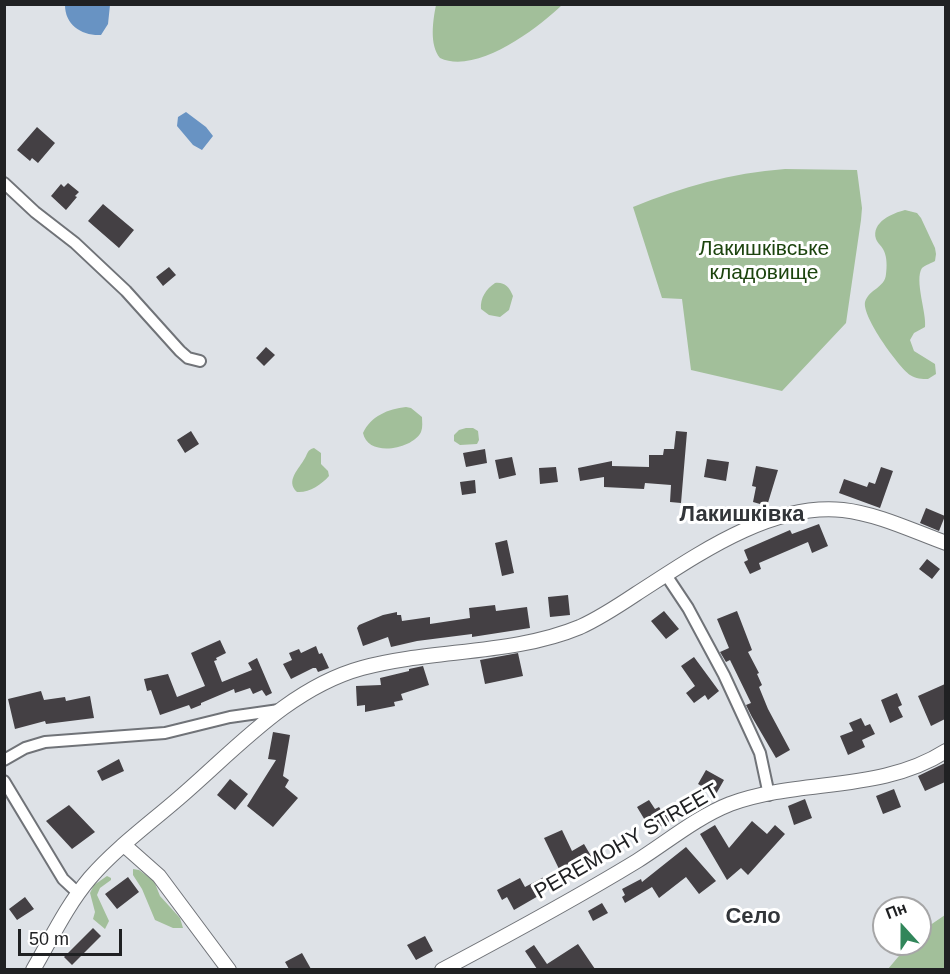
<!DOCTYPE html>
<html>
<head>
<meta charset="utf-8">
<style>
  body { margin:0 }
  #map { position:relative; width:950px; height:974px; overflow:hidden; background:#dee2e7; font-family:Arial,sans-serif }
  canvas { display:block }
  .frame { position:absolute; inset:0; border:6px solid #202123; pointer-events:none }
  .north { position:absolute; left:872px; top:896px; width:60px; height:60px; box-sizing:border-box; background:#fff; border:2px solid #a6a6a7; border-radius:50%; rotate:339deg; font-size:16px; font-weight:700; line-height:24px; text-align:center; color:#202123 }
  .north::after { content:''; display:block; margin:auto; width:21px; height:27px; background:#31865a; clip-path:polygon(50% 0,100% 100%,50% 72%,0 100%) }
  .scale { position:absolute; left:18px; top:929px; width:104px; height:27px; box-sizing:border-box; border:3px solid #202123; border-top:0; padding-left:8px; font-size:18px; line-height:21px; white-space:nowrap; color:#202123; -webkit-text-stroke:4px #fff; paint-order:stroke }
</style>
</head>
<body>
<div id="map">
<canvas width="950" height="974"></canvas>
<div class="frame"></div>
<div class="north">Пн</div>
<div class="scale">50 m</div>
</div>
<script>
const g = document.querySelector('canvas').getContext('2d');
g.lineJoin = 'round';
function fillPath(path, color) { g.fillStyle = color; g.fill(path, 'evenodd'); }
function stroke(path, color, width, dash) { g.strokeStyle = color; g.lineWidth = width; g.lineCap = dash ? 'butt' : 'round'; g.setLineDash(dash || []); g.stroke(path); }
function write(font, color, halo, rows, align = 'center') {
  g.font = font + ' Arial,sans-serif'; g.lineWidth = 6; g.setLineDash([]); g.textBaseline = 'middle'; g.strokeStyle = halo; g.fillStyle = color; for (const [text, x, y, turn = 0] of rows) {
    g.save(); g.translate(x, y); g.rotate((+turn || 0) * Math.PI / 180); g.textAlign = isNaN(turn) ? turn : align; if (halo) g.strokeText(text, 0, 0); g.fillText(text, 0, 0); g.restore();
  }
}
const green = new Path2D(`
  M436,5v-1l126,1c-25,24 -86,70 -122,53 -11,-13 -7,-38 -4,-53z
  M785,169l72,1 5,38 -1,12 -15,103 -64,68 -91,-21 -9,-71 -20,-1 -29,-91c49,-20 98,-34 152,-38z
  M905,210l12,3 4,5 14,30 1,6 -1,7c-3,2 -10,4 -13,7 -8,12 5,46 3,59l-11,6 -4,7 4,11 21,13 1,10 -8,5c-6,0 -12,0 -18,-4 -12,-9 -48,-58 -45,-73 4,-13 20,-14 21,-28 1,-7 1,-17 -2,-23 -2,-5 -6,-7 -8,-12 -5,-17 17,-26 29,-29z
  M495,283c10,-1 14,4 18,13l-4,14 -9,7 -11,-2 -8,-6c-1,-11 5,-20 14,-26z
  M406,407l5,1 11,9c0,5 1,10 -1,15 -8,17 -53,26 -58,1 8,-17 25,-24 43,-26z
  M466,428h7l5,3 1,9 -2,4 -17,1 -6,-4v-6l5,-5z
  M314,448l7,5v11l7,7 1,5c-8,9 -20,17 -32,16 -12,-11 2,-23 8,-34 3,-5 2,-8 9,-10z
  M133,869l6,1 15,11 6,15 20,22 3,10h-10l-18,-8 -13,-31 -9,-14z
  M107,876l4,2v2l-11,8 -3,7 12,26 -4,8 -12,-10 2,-7 -5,-19 4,-8z
  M945,915v54h-57l21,-25h11v-12z`);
const water = new Path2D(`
  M65,5h45l-2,19 -7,11c-19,1 -36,-10 -36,-30z
  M186,112l20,15 7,9 -11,14 -9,-5 -16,-19 1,-9z`);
const building = new Path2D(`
  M37,127l18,16 -17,20 -6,-5 -2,3 -13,-11z
  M68,183l11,9 -4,4 2,1 -11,13 -15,-14 10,-12 3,3z
  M103,204l31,26 -15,18 -31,-27z
  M169,267l7,8 -13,11 -7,-9z
  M266,347l9,8 -11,11 -8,-8z
  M191,431l8,13 -14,9 -8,-13z
  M676,431l11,1 -6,71 -11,-1 1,-17 -26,-2 -1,6 -40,-2v-10l-24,4 -2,-13 34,-7v5l37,1v-12h14l1,-6h10z
  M485,449l2,14 -21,4 -3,-14z
  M512,457l4,18 -17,4 -4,-19z
  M707,459l22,3 -3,19 -22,-4z
  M756,466l22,4 -11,36 -14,-4 3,-15 -4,-1z
  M556,467l2,15 -18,2 -1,-16z
  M881,467l12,4 -13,37 -41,-15 5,-14 23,8 2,-5 6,2z
  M475,480l1,13 -14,2 -2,-13z
  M926,508l19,8 -6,15 -19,-8z
  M819,524l9,22 -16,7 -4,-11 -49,21 2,6 -11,5 -6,-12 4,-2 -4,-10 46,-20 2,4z
  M507,540l7,33 -12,3 -7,-33z
  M927,559l13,10 -8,10 -13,-10z
  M568,595l2,20 -20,2 -2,-20z
  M495,605l1,6 31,-4 3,21 -58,9v-3l-55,7 -26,6 -3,-10 -25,9 -6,-18 2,-3 24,-10 14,-3v3h4l1,6 28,-4v7l40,-6 -1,-10z
  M664,611l15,18 -13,10 -15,-18z
  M737,611l15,39 -4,2 11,21 -2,1 5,11 -3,2 9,22 22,41 -14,8 -24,-41 -6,-12 5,-2 -21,-43 -4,2 -6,-10 9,-4 -12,-29z
  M220,640l6,13 -10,5 1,2 -3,1 8,21 30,-12 -4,-7 9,-5 15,35 -6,3 -4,-6 -9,4 -3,-6 -15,5 -1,-4 -33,14v2l-10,4 -2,-4 -29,10 -9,-25 -4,1 -3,-12 24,-5 9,23 28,-11 -14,-33z
  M316,646l3,8 3,-1 7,15 -11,4 -2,-4h-3l-22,11 -8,-15 9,-4 -3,-7 10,-4 2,4z
  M518,653l5,23 -38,8 -5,-24z
  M694,657l25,34 -11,9 -3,-5 -11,8 -8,-10 9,-7 -14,-20z
  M423,666l6,19 -28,9 2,6 -9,2 1,4 -30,6v-7l-8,1 -1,-20 25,-1 -1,-7 29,-7v-2z
  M945,684v35l-14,7 -13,-30z
  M41,691l3,9 21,-3 1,4 24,-5 4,22 -48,6 -1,-3 -30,8 -7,-30z
  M897,693l5,12 -4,2 5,10 -13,6 -9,-23z
  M861,718l4,8 5,-2 5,10 -13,6 3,7 -17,8 -8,-19 13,-5 -4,-8z
  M273,732l17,3 -7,41 6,4 -4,7 13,11 -25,29 -26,-21 29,-46 -8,-1z
  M119,759l5,12 -22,10 -5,-10z
  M945,763v19l-20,9 -7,-15z
  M706,770l18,10 -8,14 -18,-10z
  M230,779l18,15 -13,16 -18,-15z
  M894,789l7,18 -18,7 -7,-18z
  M805,799l7,19 -18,7 -6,-19z
  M649,800l6,9 4,-2 2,3 4,-3 8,12 -21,13 -15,-25z
  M69,805l26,27 -23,17 -26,-28z
  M752,821l15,13 8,-9 10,9 -37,41 -7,-7 -14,12 -27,-46 15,-9 14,23z
  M562,830l10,21 12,-7 10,17 -36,22 1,1 -45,26 -7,-13 -5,3 -5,-10 23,-12 5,9 34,-18 -15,-31z
  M686,847l30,34 -17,13 -13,-17 -27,21 -7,-11 -27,16 -3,-6 3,-2 -3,-6 19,-10 1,3z
  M128,877l11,15 -22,17 -12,-15z
  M25,897l9,12 -17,11 -8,-11z
  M602,903l6,10 -15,8 -5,-10z
  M93,928l8,8 -29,29 -8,-8z
  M425,936l8,15 -17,9 -9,-15z
  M578,944l17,25h-58l-12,-18 9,-6 13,19z
  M302,953l9,16h-22l-4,-7z`);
const minor = new Path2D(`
  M4,183l31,29 40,31 51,48 54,60 8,7 12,3
  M666,575l22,33 36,67 36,78 9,42
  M4,760l21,-12 20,-6 120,-9 65,-16 49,-7
  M4,781l59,98 15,14`);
const tertiary = new Path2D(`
  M124,845l35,31 70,94
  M33,970c18,-31 34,-65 57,-92 26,-30 59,-54 89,-80 56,-48 110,-110 183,-130 70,-19 151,-13 218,-41 20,-9 38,-21 56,-33 58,-37 134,-92 207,-84 35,4 70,21 103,33
  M442,970c66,-35 131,-70 195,-109 30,-19 60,-44 93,-57 71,-26 150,-11 216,-53`);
const parkNames = [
  ["Лакишківське",764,249],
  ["кладовище",764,273]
];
const streetNames = [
  ["PEREMOHY STREET",627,842,-30]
];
const neighbourhoodNames = [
  ["Лакишківка",742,515],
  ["Село",753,917]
];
fillPath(green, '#a2bf9a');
fillPath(water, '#6893c3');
fillPath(building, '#444044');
stroke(minor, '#707378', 14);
stroke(tertiary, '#707378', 16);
stroke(minor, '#fff', 10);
stroke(tertiary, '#fff', 14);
write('21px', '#1c440e', '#fff', parkNames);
write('21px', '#202123', '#fff', streetNames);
write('bold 22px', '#323539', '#fff', neighbourhoodNames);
</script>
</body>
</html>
